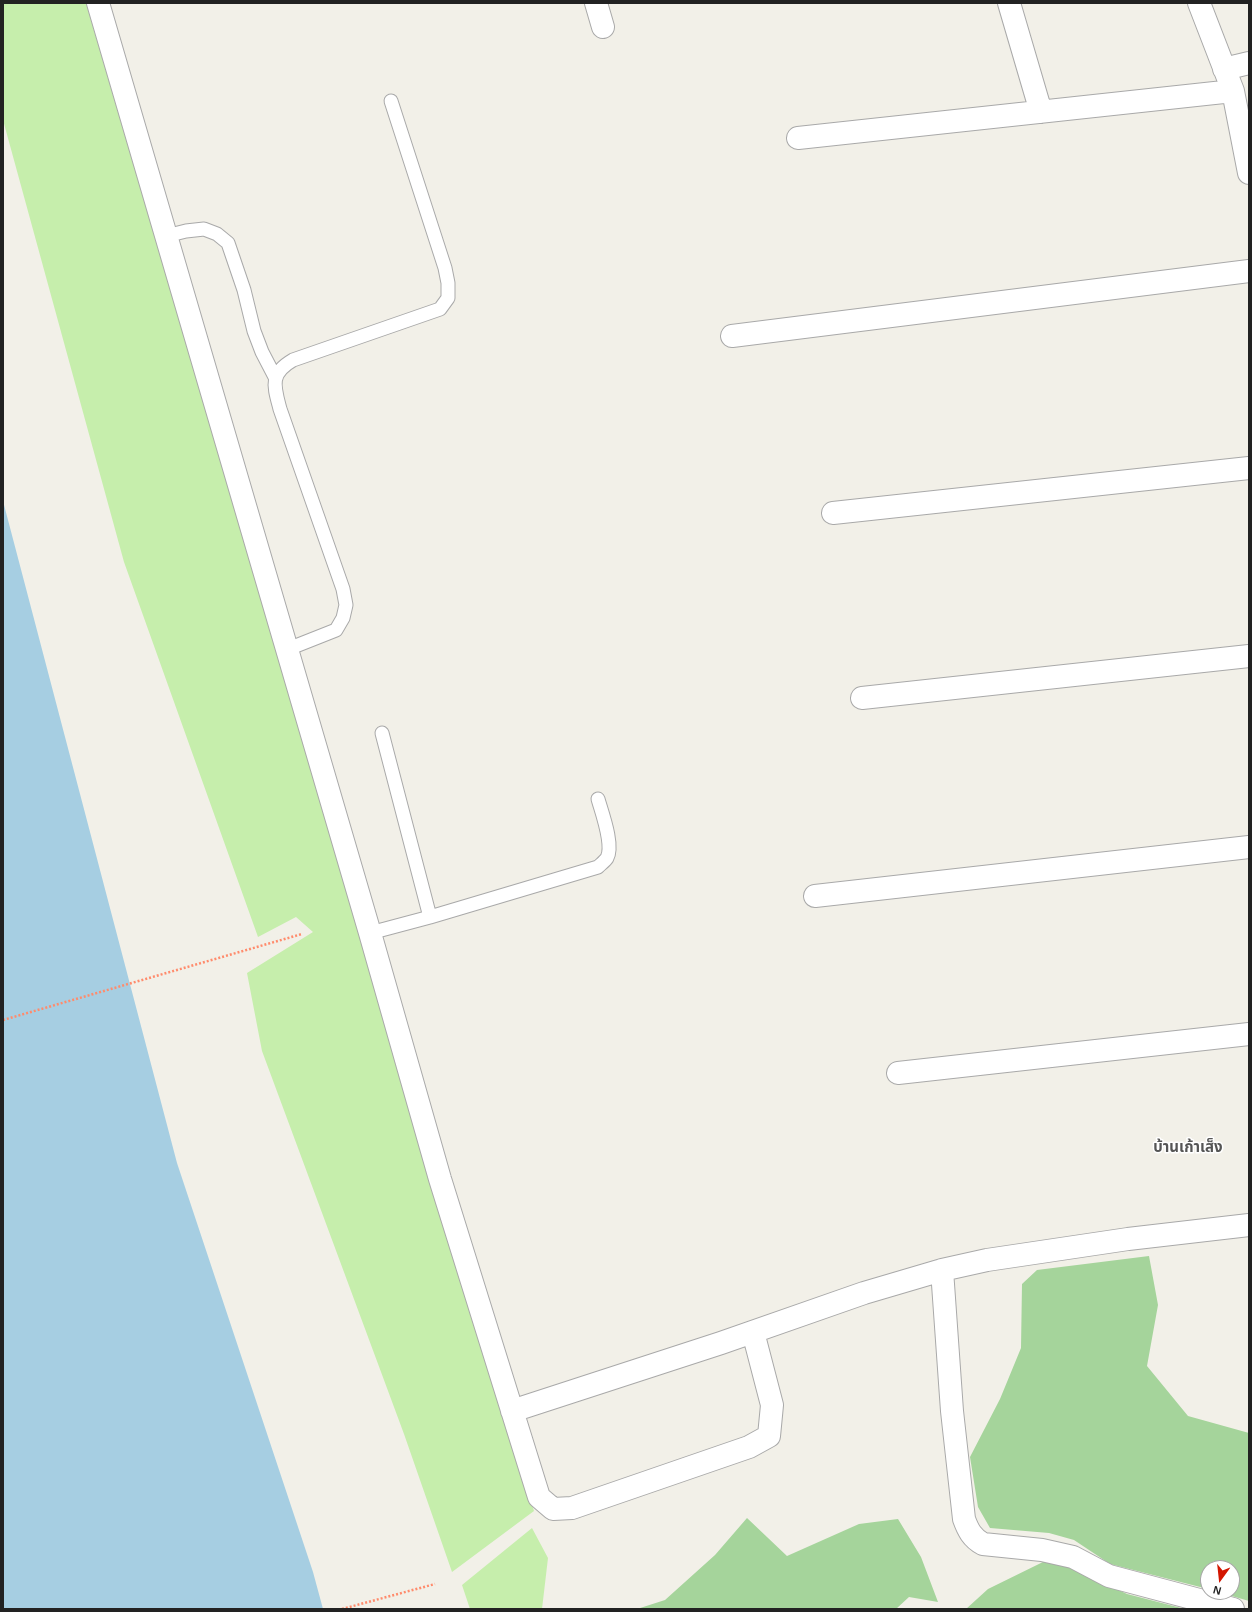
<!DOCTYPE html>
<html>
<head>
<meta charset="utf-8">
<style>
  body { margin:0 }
  #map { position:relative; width:1252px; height:1612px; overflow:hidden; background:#f2f0e8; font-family:Helvetica,sans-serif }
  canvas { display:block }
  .frame { position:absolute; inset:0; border:4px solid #222; pointer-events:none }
  .north { position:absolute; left:1200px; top:1560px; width:40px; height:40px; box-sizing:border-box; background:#fff; border:1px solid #a7a7a7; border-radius:50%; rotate:195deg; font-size:11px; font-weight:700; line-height:16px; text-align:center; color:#222 }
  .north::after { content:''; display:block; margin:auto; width:14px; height:18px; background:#d31600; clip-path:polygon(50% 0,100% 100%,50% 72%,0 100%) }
</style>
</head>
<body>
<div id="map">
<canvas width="1252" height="1612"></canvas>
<div class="frame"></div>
<div class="north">N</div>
</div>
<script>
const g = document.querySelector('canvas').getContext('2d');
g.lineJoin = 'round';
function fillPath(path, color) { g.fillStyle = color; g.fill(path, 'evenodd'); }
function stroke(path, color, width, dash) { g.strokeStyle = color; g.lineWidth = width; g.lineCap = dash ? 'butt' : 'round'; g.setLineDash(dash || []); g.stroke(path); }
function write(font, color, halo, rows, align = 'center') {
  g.font = font + ' Helvetica,"Noto Sans Thai",sans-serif'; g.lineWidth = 3; g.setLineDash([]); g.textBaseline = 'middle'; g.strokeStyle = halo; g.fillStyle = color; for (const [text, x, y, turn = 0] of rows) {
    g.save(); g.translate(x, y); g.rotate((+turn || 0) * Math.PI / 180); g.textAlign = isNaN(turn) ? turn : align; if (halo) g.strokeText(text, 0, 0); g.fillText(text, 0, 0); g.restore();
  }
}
const grass = new Path2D(`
  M3,3h83l313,1066 135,442 -82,61 -48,-138 -142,-383 -15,-78 66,-41 -17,-15 -38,20 -134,-375 -121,-442z
  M532,1528l16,30 -6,51h-72l-8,-24z`);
const forest = new Path2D(`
  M1149,1256l9,49 -11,61 41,50 61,17v168l-31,-9h14v-24h-24v21l-98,-25 -36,-24 -25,-7 -59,-5 -12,-21 -8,-50 30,-58 21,-51 1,-64 15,-14z
  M747,1518l40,38 72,-32 39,-5 23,38 17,45 -29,-5 -13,12h-259l28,-9 50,-45z
  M1045,1561l32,9 50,24 58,15h-219l22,-20z`);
const water = new Path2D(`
  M3,501l174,662 136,409 10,37h-320z`);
const path = new Path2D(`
  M3,1020l299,-86
  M342,1609l93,-25`);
const service = new Path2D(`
  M166,236l20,-5 18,-2 13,5 11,9 16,47 10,41 8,21 13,25
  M288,649l48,-19 7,-12 3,-13 -3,-16 -63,-180c-6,-23 -11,-35 13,-49l147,-51 8,-11v-15l-3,-15 -54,-167
  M382,733l48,184
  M370,933l60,-16 168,-50c3,-3 7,-6 9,-9 7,-13 -5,-45 -9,-59`);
const minor = new Path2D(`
  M98,3l272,930 70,246 99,318 14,12 19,-1 177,-61 20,-11 3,-31 -19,-73
  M596,3l7,24
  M1009,3l32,109
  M1199,3l34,88 16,82
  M1224,69l25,-6
  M798,138l435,-47
  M732,336l517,-65
  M833,513l416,-45
  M862,698l387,-42
  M815,896l434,-49
  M898,1073l351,-39
  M942,1270l10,141 12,108c4,11 8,19 19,25l59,6 31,7 36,19 124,33
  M512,1411l209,-68 143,-50 78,-23 45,-10 141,-21 121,-14`);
const quarterNames = [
  ["บ้านเก้าเส็ง",1188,1148]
];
fillPath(grass, '#c6eeac');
fillPath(forest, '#a5d49b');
fillPath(water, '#a6cee2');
stroke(service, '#a9a9a9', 15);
stroke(minor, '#a9a9a9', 24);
stroke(path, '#ff8b6c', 2.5, [2, 2]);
stroke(service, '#fff', 13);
stroke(minor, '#fff', 22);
write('bold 15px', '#555', '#fff', quarterNames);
</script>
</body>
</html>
